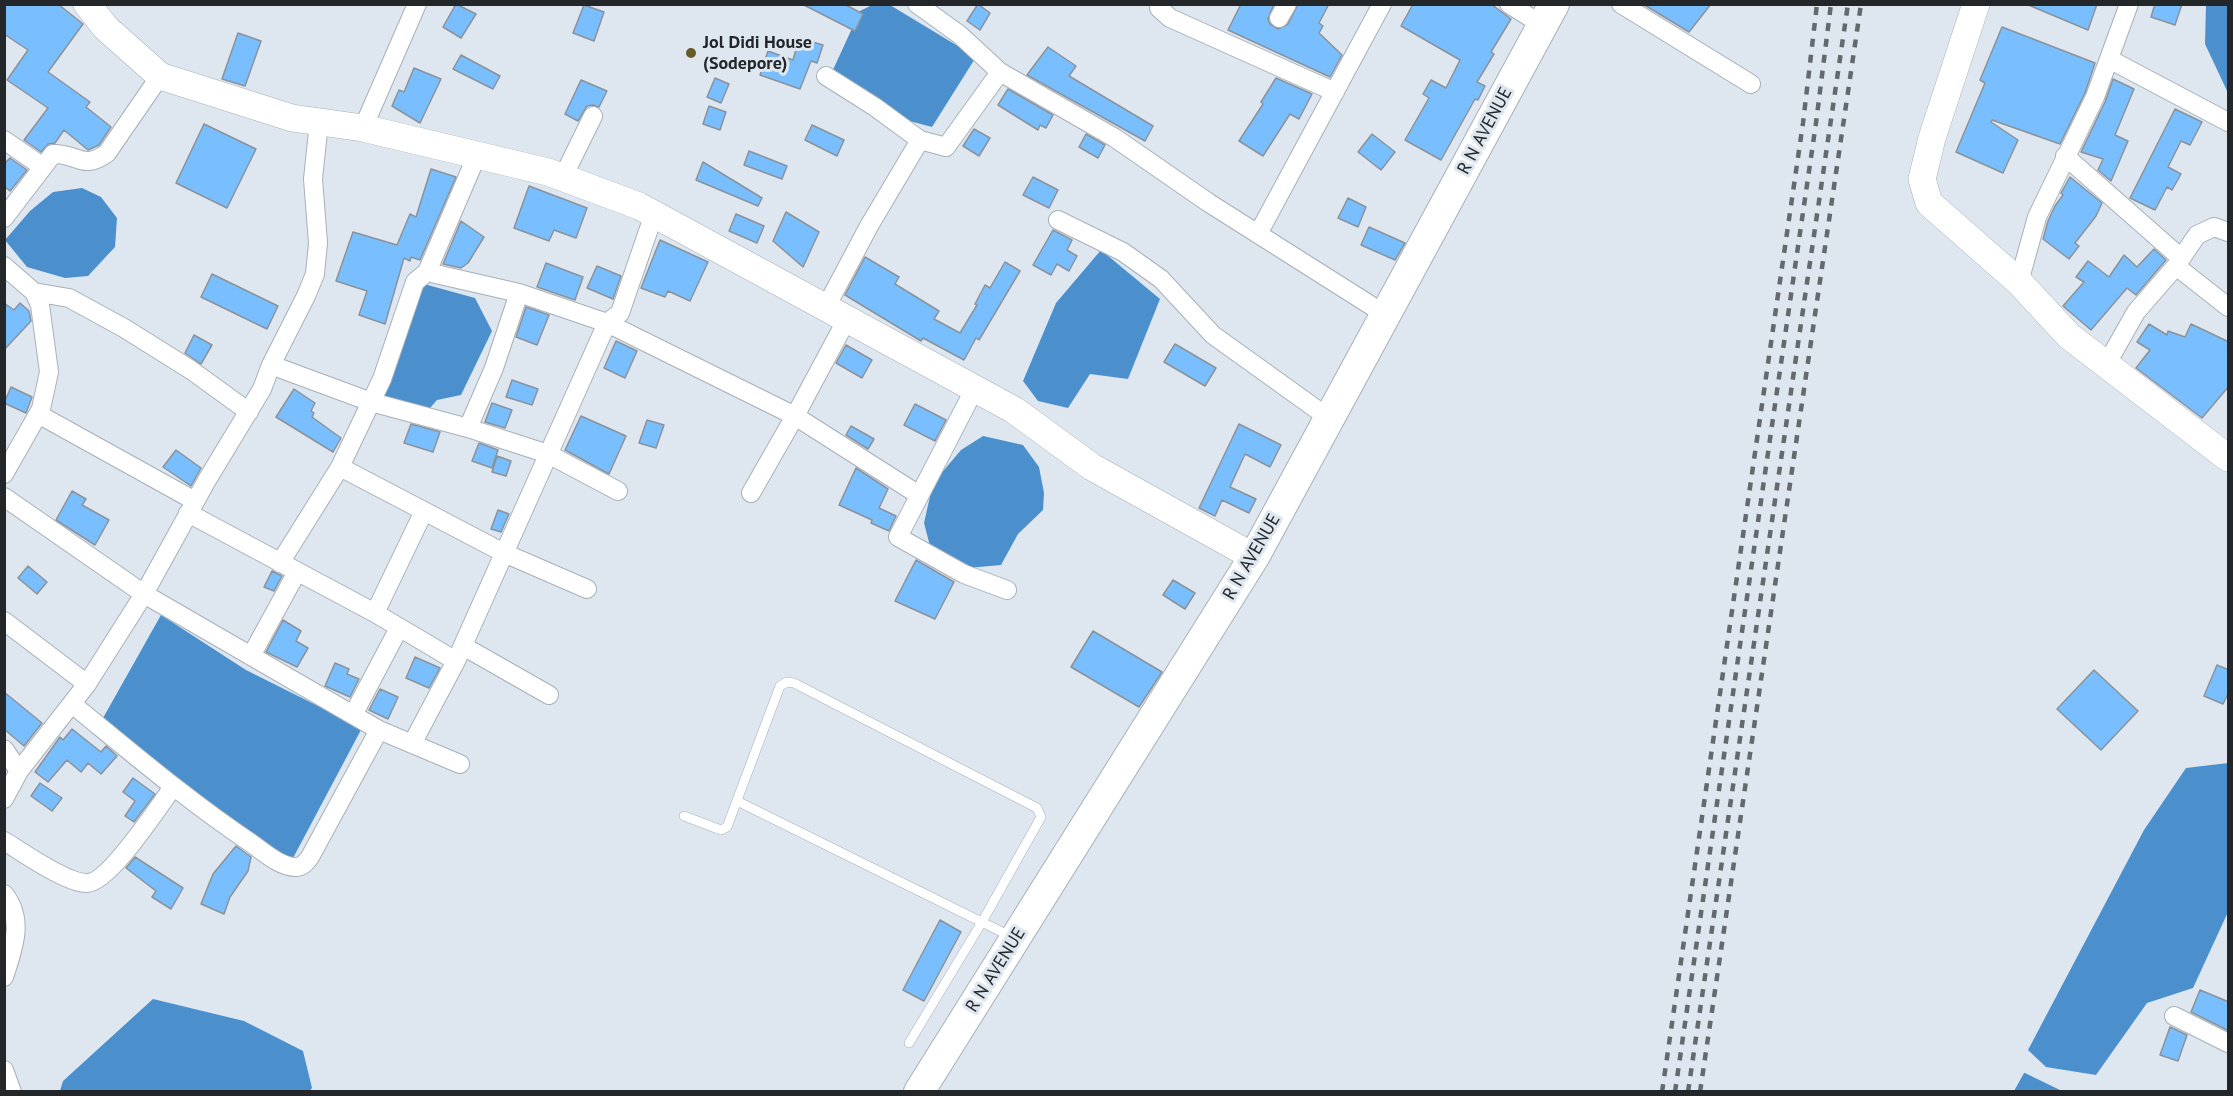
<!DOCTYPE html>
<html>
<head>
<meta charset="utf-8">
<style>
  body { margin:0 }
  #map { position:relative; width:2233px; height:1096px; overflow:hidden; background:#dee7f0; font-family:"PT Sans",sans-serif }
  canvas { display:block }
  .frame { position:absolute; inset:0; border:6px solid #24272a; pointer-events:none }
</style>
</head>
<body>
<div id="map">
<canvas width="2233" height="1096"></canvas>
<div class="frame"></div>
</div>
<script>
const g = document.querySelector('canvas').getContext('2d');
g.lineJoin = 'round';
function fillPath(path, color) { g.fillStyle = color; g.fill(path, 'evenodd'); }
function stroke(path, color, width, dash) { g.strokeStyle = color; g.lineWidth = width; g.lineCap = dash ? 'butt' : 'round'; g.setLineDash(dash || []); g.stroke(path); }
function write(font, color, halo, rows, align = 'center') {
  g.font = font + ' "PT Sans",sans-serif'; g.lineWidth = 6; g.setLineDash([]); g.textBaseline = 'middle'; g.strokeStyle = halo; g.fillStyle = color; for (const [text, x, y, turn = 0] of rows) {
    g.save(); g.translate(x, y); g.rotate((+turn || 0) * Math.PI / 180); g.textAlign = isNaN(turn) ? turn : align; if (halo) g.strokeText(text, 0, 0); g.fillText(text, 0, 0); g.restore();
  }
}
const water = new Path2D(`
  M2206,4l22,1v88l-23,-49z
  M872,5h18l86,52 -44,70 -64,-17 -36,-38 28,-61z
  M82,188l19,9 16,21 -2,29 -27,29 -23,2 -38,-11 -22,-27 25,-29 23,-19z
  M1101,250l59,49 -32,80 -38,-5 -22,34 -30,-7 -15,-20 33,-78z
  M424,284l51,14 17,33 -31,64 -24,5 -14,16 -48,-15z
  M983,436l40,9 16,22 5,26 -1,17 -25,24 -17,31 -33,3 -37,-18 -7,-27 9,-40 28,-33z
  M161,615l85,55 116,58 -70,132 -98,-65 -91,-77z
  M2228,763v149l-35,76 -46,15 -51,72 -50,-8 -18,-17 116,-220 42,-62z
  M153,999l91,22 59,30 9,37 -3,4 -249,-1 3,-10z
  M2024,1073h1l37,18h-48z`);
const building = new Path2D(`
  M4,4h54l25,20 -35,48 42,30 -4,5 25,20 -12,18 -11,5 -24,-20 -9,13 -7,1 -7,8 -17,-12 24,-32 -41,-28 21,-30 -24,-16z
  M456,4l20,10 -15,24 -18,-11z
  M802,4h42l19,10 -8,17z
  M978,4l12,9 -10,17 -13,-9z
  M1241,4h33l-6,15 2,5 8,5 10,-5 10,-20h31l-10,19 4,3 -4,7 23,22 -12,22 -102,-47z
  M1413,4h78l20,15 -20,33 3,2 -17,28 8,4 -7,14 -3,-1 -34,61 -36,-20 24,-42 -6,-4 8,-14 15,8 14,-28 -59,-34z
  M1643,4h68l-22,28z
  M2026,4h71l-9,26z
  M2155,4h27l-7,21 -24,-8z
  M584,5l20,7 -10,29 -21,-8z
  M2002,27l93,36 -10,30 -25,51 -68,-24 -1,2 27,18 -15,33 -47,-21 29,-69 -5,-3z
  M238,33l23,8 -16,45 -23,-7z
  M799,38l24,7 -6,18 -6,-2 -11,28 -40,-14 8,-24 25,9z
  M1048,47l28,19 -7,10 84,50 -8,15 -118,-66z
  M461,55l39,21 -7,13 -40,-20z
  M414,68l27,11 -21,44 -28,-17 7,-16 5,2z
  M715,78l14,6 -8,19 -14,-6z
  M1276,78l36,16 -13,25 -9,-5 -27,42 -24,-15 24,-37 -2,-2z
  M2113,79l21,10 -19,46 13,6 -17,40 -13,-11 5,-11 -22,-7 24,-50z
  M581,80l26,11 -8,16 -6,-2 -6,1 -9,15 -13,-7z
  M1008,89l45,26 -7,13 -6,-3 -2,5 -40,-25z
  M709,106l17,6 -6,18 -17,-6z
  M2175,109l27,13 -12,23 -9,-4 -13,26 13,7 -9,16 -5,-3 -12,23 -25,-12z
  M204,124l52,25 -29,59 -51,-25z
  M812,125l32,15 -7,16 -32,-16z
  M974,129l16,9 -11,18 -16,-10z
  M1086,134l19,11 -7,13 -19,-11z
  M1372,134l23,18 -14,18 -23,-18z
  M749,151l38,15 -5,13 -38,-14z
  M10,158l17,12 -17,21 -6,-5v-22z
  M703,162l59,36 -4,8 -62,-26z
  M431,169l25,8 -36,83 -9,-3 -1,4 -6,-3 -19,66 -26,-9 8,-24 -31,-10 17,-49 44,13 13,-31 6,3z
  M1033,177l25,13 -9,18 -26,-13z
  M2070,177l32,26 -6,13 -21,27 4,3 -10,13 -26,-20 5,-18 7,-15 8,-11 -2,-2z
  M529,186l58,22 -11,30 -22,-8 -5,11 -35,-13z
  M1348,198l18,9 -8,20 -20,-9z
  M786,212l33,20 -16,35 -30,-26z
  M736,214l28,12 -7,17 -28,-12z
  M461,221l23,16 -16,26 -7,5 -18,-4z
  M1369,227l36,16 -10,17 -34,-15z
  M1053,230l19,10 -5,10 10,6 -8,15 -12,-7 -6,11 -18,-10z
  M660,240l48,22 -18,39 -22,-10 -3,6 -24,-9z
  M2154,249l12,11 -30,35 -9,-7 -36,42 -28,-24 21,-24 -8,-5 12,-16 21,16 15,-22 13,12z
  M865,257l34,20 -4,7 44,27 -5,8 26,14 17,-28 -2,-1 10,-19 5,3 15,-26 15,9 -41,69 -3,-2 -12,22 -41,-22 -2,3 -76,-46z
  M546,263l37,14 -8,23 -38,-13z
  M597,266l24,10 -8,23 -26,-11z
  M212,274l66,32 -11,23 -66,-32z
  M4,303l10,7 6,-7 9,8 2,10 -27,29z
  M526,307l23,8 -12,30 -21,-8z
  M2149,324l18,11 1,-4 17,6 6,-13 38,18v44l-27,32 -66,-50 14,-18 -13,-8z
  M194,335l18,10 -11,19 -16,-11z
  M616,341l21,10 -12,27 -21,-10z
  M1175,344l41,24 -11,18 -41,-24z
  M846,345l26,15 -10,18 -26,-15z
  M512,380l26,9 -6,16 -26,-8z
  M11,387l21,10 -6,16 -22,-10z
  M294,389l21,14 -4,8 3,2 -2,4 29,21 -8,14 -57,-35z
  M492,403l20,7 -7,18 -20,-6z
  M915,404l31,16 -11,21 -31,-16z
  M581,416l45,20 -17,38 -44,-24z
  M647,420l17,5 -8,23 -17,-5z
  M411,424l29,8 -7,20 -29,-9z
  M1239,424l42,21 -11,22 -25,-13 -15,33 26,12 -7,14 -27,-13 -7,16 -16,-8z
  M851,426l23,13 -6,10 -22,-14z
  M479,443l19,7 -6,18 -20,-7z
  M176,450l25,18 -10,18 -28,-19z
  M497,456l14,5 -5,15 -14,-4z
  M856,468l32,21 -9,19 17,8 -7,15 -18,-8 1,-3 -33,-15z
  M72,491l14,8 -4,6 27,15 -14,25 -39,-25z
  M498,510l11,4 -8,18 -10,-3z
  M916,560l38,22 -19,37 -40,-18z
  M28,566l19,16 -10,12 -19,-16z
  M272,571l10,5 -8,15 -10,-4z
  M1173,580l22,13 -10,16 -22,-14z
  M283,620l18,11 -5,10 12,7 -11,19 -31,-15z
  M1093,631l69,41 -23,35 -68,-40z
  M415,657l25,11 -11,20 -23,-10z
  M335,663l14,6 -2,5 12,5 -9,18 -25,-11z
  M2217,665l12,5v22l-6,12 -19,-8z
  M2094,670l44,41 -37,39 -44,-41z
  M380,689l18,8 -10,22 -19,-9z
  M4,692l38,31 -18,23 -20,-17z
  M72,729l29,23 5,-6 11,10 -16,18 -13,-11 -7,9 -14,-12 -19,22 -13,-10 25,-35 3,3z
  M133,778l22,16 -21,28 -9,-6 10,-15 -12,-9z
  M40,783l22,15 -10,13 -21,-15z
  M236,846l15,11 -3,14 -18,26 -6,17 -23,-10 12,-30z
  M135,857l48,31 -12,21 -19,-12 4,-6 -30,-23z
  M940,920l21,12 -37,69 -21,-11z
  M2200,990l29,12v29l-38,-19z
  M2170,1027l17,8 -9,26 -18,-6z`);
const lane = new Path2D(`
  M737,801l273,135
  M684,816l37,14 6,-3 53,-141 7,-4 7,1 243,125 4,9 -59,105 -73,121`);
const street = new Path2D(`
  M917,4l43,31 40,37 115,66 94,65 177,112
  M1159,4v4l11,10 165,74
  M1509,4l33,21
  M1621,4l130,80
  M1279,18l8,-14
  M2109,59l119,63
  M826,76l49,31 45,33
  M363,128l54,-124
  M4,140l39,27
  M477,155l-50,117 -12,10 -33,97 -11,23 97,26 80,26 70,37
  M2065,156l116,102
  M563,177l30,-61
  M4,218l49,-64c24,-1 30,17 54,-1l53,-77
  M1058,220l65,32 38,27 52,56 117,84
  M1258,234l124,-230
  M4,266l30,26 6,13 9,67 -8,37 -37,65
  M2176,266l52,41
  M427,272l92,21 88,30 188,93 124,79
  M2019,282l18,-65 58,-120 34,-93
  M34,292l35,6 55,30 67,42 58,42
  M826,307l43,-81 51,-86 26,7 54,-75
  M271,365l100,37 -31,65 -60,96
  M2106,365l30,-53 40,-46 21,-31 17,-8 14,5
  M975,388l-77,149 66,37 43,16
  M38,414l157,87
  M468,428l26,-60 25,-75
  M340,467l164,86 83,36
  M751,493l44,-77 52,-97
  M4,497l140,97 235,136 81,34
  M188,513l187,100 81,48
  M375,613l49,-102
  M4,621l83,63
  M463,646l86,49
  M251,656l46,-84
  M72,704c59,48 116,97 179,139 13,9 29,24 45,24 7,0 10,-5 14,-10l69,-127
  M353,715l46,-87
  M412,744l44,-83 151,-338 13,-10 34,-99
  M4,749l15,22
  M4,799l15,-28 68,-87 57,-90 63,-114 55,-91 9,-24 35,-69 9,-22 3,-31 -5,-64 6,-57
  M4,841c20,12 62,42 83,42 22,0 72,-77 86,-96
  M4,894c21,26 9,55 0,83
  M2174,1016l54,27
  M4,1070l8,22`);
const secondary = new Path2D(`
  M87,4l19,24 54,48 132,42 71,10 185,44 91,34 375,204 78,57 162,90
  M1976,4l-44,134 -10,41 7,24 90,79 50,54 159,122`);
const primary = new Path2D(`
  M919,1092l335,-535 300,-553`);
const rail = new Path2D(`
  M1662,1092l141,-969 14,-119
  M1675,1092l141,-969 15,-119
  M1688,1092l160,-1088
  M1700,1092l161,-1088`);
const markers = [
  [691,53,6,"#665c28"]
];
const poiNames = [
  ["Jol Didi House",703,43],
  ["(Sodepore)",703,64]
];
const streetNames = [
  ["R N AVENUE",1485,131,-62],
  ["R N AVENUE",1252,557,-60],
  ["R N AVENUE",996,970,-58]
];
fillPath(water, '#4b90cd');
fillPath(building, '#79beff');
stroke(building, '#8a929b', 1.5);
stroke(lane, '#a7b0b9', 10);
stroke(street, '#a7b0b9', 20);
stroke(secondary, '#a7b0b9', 28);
stroke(primary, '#a7b0b9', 32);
stroke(lane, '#fff', 9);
stroke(street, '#fff', 18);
stroke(secondary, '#fff', 27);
stroke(primary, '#fff', 30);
stroke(rail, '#64696e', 4.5, [8, 8]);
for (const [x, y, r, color] of markers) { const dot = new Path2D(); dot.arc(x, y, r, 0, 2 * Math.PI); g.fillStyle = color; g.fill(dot); stroke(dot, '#dee7f0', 2); }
write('bold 18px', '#24272a', '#dee7f0', poiNames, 'left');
write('18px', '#24272a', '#dee7f0', streetNames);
</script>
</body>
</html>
